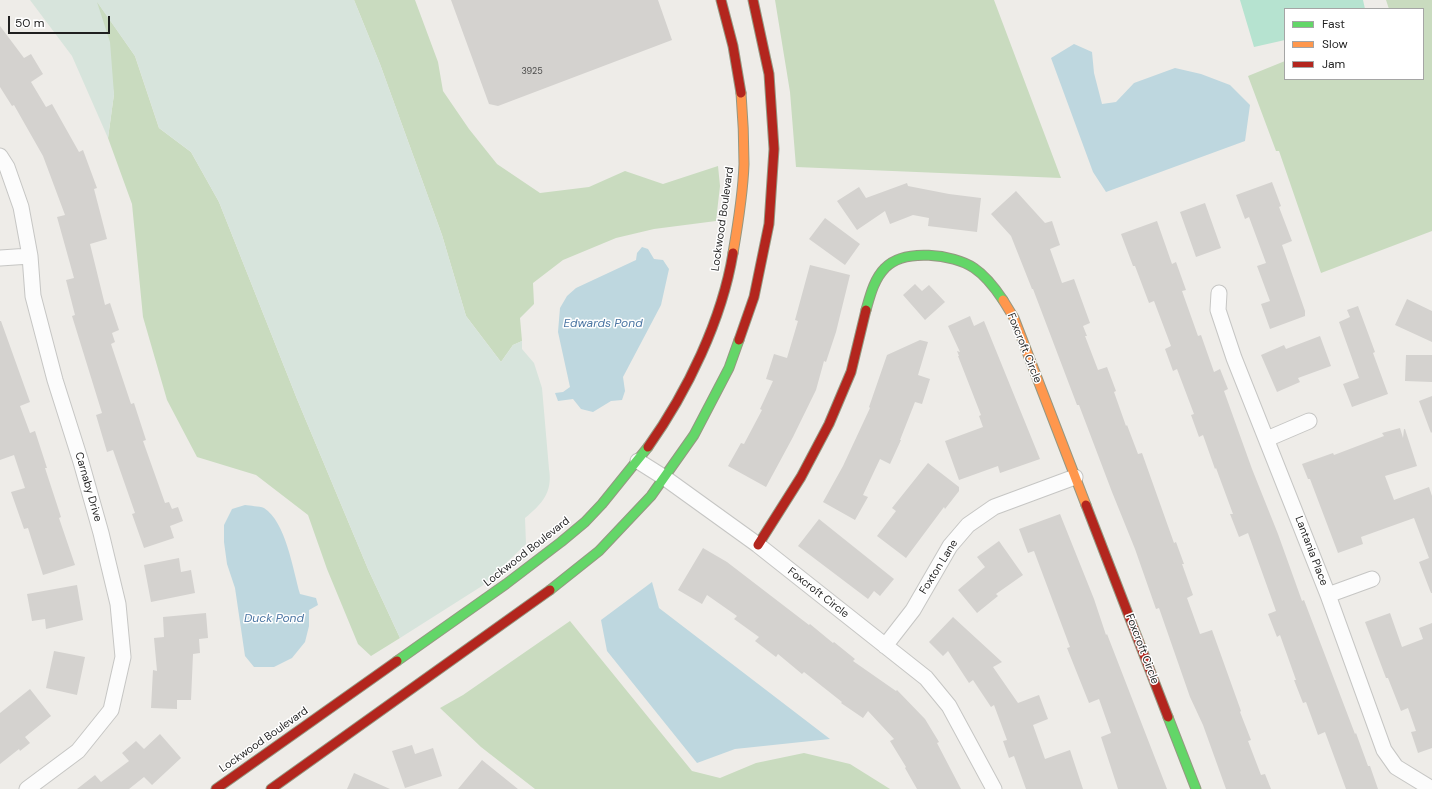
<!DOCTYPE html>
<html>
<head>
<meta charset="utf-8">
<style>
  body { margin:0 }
  #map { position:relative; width:1432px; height:789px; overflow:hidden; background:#eeece8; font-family:"DM Sans",sans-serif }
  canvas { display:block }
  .legend { position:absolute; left:1284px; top:8px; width:140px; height:72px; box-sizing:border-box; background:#fff; border:1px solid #a5a5a5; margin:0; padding:5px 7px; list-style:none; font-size:12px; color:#1f1f1f }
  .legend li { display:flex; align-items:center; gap:8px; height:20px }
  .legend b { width:20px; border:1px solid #a5a5a5 }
  .scale { position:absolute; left:8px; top:16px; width:102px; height:18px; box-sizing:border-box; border:2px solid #1f1f1f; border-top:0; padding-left:5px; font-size:12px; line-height:14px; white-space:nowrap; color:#1f1f1f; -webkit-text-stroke:3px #fff; paint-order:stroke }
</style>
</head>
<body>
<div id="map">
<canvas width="1432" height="789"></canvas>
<ul class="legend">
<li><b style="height:5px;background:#63d668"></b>Fast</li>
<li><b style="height:5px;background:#ff974d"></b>Slow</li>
<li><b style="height:5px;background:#b3261e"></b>Jam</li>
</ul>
<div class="scale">50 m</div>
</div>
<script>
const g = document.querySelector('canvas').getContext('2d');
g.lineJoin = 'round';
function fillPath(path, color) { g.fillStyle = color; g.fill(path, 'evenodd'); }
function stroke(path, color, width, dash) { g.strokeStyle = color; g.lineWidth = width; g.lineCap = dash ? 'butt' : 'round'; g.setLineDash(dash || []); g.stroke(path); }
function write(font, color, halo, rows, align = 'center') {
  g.font = font + ' "DM Sans",sans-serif'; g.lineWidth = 3; g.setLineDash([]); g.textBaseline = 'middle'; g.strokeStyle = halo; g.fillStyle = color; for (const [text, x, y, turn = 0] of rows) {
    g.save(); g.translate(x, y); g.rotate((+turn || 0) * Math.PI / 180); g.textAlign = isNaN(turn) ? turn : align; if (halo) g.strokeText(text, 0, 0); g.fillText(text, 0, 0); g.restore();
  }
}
const forest = new Path2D(`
  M96,0l39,56 24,72 32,24 28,50 78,197 71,170 32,69 -29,18 -13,-12 -31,-75 -19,-54 -52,-40 -59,-18 -30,-57 -24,-83 -11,-113 -24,-66 6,-44z
  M354,0h61l23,62 5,29 26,38 28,35 43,29 49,-6 36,-16 38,13 55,-18 2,20 -4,35 -62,8 -38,9 -53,22 -30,23 1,21 -14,14 2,23 -9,4 -12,17 -35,-46 -24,-81 -62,-171z
  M775,0h219l67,178 -265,-11 -6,-75z
  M1386,0h46v231l-111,42 -42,-122h-3l-28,-75 37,-15v18h138v-70h-34z
  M570,621l122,150 28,7 36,-15 48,-10 46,11 40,25h-355l-54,-42 -41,-39 23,-13z`);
const wetland = new Path2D(`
  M30,0h324l26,64 62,171 24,81 35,46 12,-17 9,-4v8l12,14 8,25 7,81c4,23 -7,35 -24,49l1,26 -44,42 -82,52 -32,-69 -71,-170 -78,-197 -28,-50 -32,-24 -24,-72 -38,-54 13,40 4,52 -6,44 -36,-82z`);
const pitch = new Path2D(`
  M1240,0h123l2,9h-80v31l-31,7z`);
const water = new Path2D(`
  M1074,44l18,8 2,21 8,31 14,-2 18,-19 41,-15 26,6 29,11 20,20 -5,36 -139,51 -13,-20 -42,-114z
  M642,247l6,2 6,10 9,1 6,9 -8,36 -38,72 2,14 -3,9 -11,1 -18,11 -12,-3 -8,-10 -15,2 -3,-8 8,-1 7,-5 -12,-55 2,-24 7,-12 9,-8 60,-28 1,-7z
  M245,505c5,1 14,1 19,3 22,14 29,62 36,86l16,4 2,7 -9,5v16l-4,16 -13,16 -18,9h-20l-9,-11 -10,-68 -8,-24 -3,-22v-17l8,-16z
  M652,582l7,26 171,131 -95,10 -38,14 -90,-112 -6,-31z`);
const building = new Path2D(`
  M451,0h207l14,40 -174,66 -9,-2z
  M0,26l24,32 7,-4 12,20 -12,8 15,25 6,-3 27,48 4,-2 14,38 -3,1 13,50 -17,5 15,61 5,-2 9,27 -7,3 3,9 -4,2 20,60 3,-1 12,37 -3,1 22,62 4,-1 3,7 6,-2 5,14 -13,5 4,12 -30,10 -12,-34 3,-1 -22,-63 -6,2 -11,-37 6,-2 -30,-97 3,-1 -9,-35 8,-2 -17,-61 8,-2 -22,-59 -29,-51 -2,1 -12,-19z
  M1272,182l9,24 -2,1 13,34 -10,4 23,66v5l-35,13 -9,-25 9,-3 -13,-35 9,-3 -17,-46 -4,2 -9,-24z
  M907,183l1,3 41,8 32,4 -4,34 -49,-6 1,-8 -16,-3 -23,9 -5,-13 -28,19 -20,-29 22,-14 7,11z
  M1016,191l29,32 7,-2 8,24 -10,4 12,34 12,-4 16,44 -7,3 4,10h-2l13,34 9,-3 9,24 -2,1 12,34 1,-1 11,29 4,-1 32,90 2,-1 8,22h-2l11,31 -6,3 13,36 12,-4 29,81 -1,1 11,28 -3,1 13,34 4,-1 6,15h-45l-23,-64 -13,-28 -31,-89 -3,1 -21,-60 -23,-57 -33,-87h-2l-44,-116h-1l-21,-53 -20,-22z
  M1205,203l16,45 -25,9 -16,-45z
  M825,218l35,26 -15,21 -36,-26z
  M1157,221l15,43 4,-2 10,28 -4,1 16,45 3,-1 13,37 6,-3 8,20 -4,2 28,78 26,65 24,67 2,-1 51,134 1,-1 12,33h2l8,23h-32l-21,-57 -7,3 -12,-33 -3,1 -9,-23h2l-16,-45 -3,2 -9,-23 8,-3 -28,-78 -9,4 -9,-23h3l-17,-46 -1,1 -12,-34 -4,2 -8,-22 3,-1 -17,-45 -4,2 -8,-22 6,-3 -17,-45 -5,2 -14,-37h-2l-12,-32z
  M810,265l40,10 -14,57 -10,30 -2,-1 -8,29 -23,47 -27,50 -38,-21 13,-23 3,1 18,-34 -2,-1 13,-28 -7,-2 8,-25 13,4 11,-37 -3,-1z
  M915,284l7,7 7,-6 16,17 -20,18 -22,-25z
  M1407,299l25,12v31l-37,-17z
  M1358,306l17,46 -2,1 15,41 -36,13 -9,-23 16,-6 -20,-56 11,-5 -3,-7z
  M970,316l4,10 10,-5 56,138 -40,14 -2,-7 -39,14 -14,-39 38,-14 -4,-11 2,-1 -23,-59h1l-2,-5 3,1 -12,-26z
  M0,321h1l29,81 -10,4 10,27 5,-2 12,37h-2l16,49 -2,1 16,47 -32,10 -15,-47 -4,1 -13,-37 14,-4 -11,-33 -14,5z
  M1320,336l11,30 -33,12 2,4 -23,10 -16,-37 23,-10 2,4z
  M920,340l8,2 -10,33 12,4 -8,25 -7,-2 -15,38h1l-11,24 -10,-5 -17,36 5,2 -13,23 -32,-18 20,-36 27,-58 -1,-1 18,-52z
  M1406,355h26v27l-27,-1z
  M1432,396v36l-1,1 -12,-32z
  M1400,428l3,10 1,-9h1l12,37 -32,10 9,24 35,-13 3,9v97h-1l-12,-31 10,-4 -15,-40 -53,19 2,7 -25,9 -28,-74h-2l-6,-15 31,-11 1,2 50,-19 -2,-3z
  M928,463l31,24v4l-14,18 -1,-2 -38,51 -29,-22 19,-25 -4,-3z
  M1060,514l34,85 12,36 1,-1 60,155h-49l-17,-52 10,-4 -12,-34 -10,4 -22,-55 3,-1 -36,-96 -6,2 -9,-24z
  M819,519l75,60 -14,17 -6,-5 -6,8 -70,-53z
  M999,541l24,34 -27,19 2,2 -21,17 -19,-23 27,-23 -8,-10z
  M703,548l24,14 26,20 56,43 1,-1 23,19 1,-1 21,17 -2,2 43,30 1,-1 28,29 14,23 -2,1 24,46h-44l-12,-21 1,-1 -16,-26 4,-2 -26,-28 -5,7 -22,-15 1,-1 -38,-30 -2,2 -24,-20 -2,3 -21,-16 4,-4 -25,-18 3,-3 -30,-21 -5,9 -24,-14z
  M179,558l2,14 10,-2 4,23 -44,9 -7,-37z
  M77,585l6,35 -37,9 -1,-10 -13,2 -5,-27z
  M206,613l2,25 -9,1 1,14 -7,1 -2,46h-14v9l-26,-1 2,-38 4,1 -3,-33 10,-1 -1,-20z
  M1390,613l12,34 21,-8 -4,-11 13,-5v125l-14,5 -7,-21 5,-1 -8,-23 -7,3 -13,-33h-2l-21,-56z
  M953,617l49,45 -9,5 25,36 21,-8 9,24 -15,6 12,34 25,-9 13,39h-57l-12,-33 -5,2 -6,-17 4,-1 -13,-35 -3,2 -18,-27 -4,3 -21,-32 -5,5 -14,-14z
  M54,651l31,6 -8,38 -31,-7z
  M30,689l21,27 -26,21 5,6 -10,8 -1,-2 -19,15v-51z
  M160,734l21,24 -29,27 -8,-8 -15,12h-52l18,-14 6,7 28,-21 -7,-8 14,-12 8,8z
  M412,745l3,9 18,-6 9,28 -37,12 -13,-37z
  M482,760l36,29h-60z
  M354,773l36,16h-43z`);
const street = new Path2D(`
  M0,156l7,11 14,40 9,49 3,40 22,84 26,82 20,71 17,71 5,53 -12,53 -33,41 -51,38
  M0,258l30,-2
  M1219,293l-1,17 16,48 94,237 56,155 12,17 36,22
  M1267,439l42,-18
  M638,461l27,17 93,67 168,133 23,28 45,83
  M1328,595l44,-16
  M885,646l28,-36 37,-64 18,-21 26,-18 81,-30`);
const fast = new Path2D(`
  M866,310c4,-14 8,-31 19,-42 19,-20 68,-14 89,0 12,8 21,20 29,32
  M550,590l49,-39 52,-55 43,-61 35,-67 10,-28
  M397,661l109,-77 55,-42 24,-20 17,-18 46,-57
  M1168,717l28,72`);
const slow = new Path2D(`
  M733,253c5,-29 10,-59 11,-89 0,-24 -1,-47 -3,-71
  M1003,300l11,18 72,187`);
const jam = new Path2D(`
  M721,0l12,46 8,47
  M739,340l15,-43 15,-73 5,-75 -5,-75 -16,-74
  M648,447c39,-55 74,-127 85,-194
  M1086,505l82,212
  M758,545l43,-68 28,-53 22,-52 15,-62
  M216,789l181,-128
  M271,789l279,-199`);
const numberNames = [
  ["3925",532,72]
];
const streetNames = [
  ["Lockwood Boulevard",723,219,-82],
  ["Foxcroft Circle",1024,348,68],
  ["Carnaby Drive",88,487,74],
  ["Lantania Place",1311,551,69],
  ["Lockwood Boulevard",527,552,-38],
  ["Foxton Lane",939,567,-58],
  ["Foxcroft Circle",818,593,38],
  ["Foxcroft Circle",1142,649,69],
  ["Lockwood Boulevard",264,740,-35]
];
const waterNames = [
  ["Edwards Pond",603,324],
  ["Duck Pond",274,619]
];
fillPath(forest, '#c9dbbf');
fillPath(wetland, '#d7e4dc');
fillPath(pitch, '#b6e3d0');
fillPath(water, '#bed7df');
fillPath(building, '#d4d2cf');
stroke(street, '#c6c6c4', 17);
stroke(fast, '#959781', 11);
stroke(slow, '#959781', 11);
stroke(jam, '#959781', 11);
stroke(street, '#fcfcfc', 15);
stroke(fast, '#63d668', 9);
stroke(slow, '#ff974d', 9);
stroke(jam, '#b3261e', 9);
write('9px', '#4c4c4b', null, numberNames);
write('11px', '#1f1f1f', '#fff', streetNames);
write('italic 12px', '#4c76a3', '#fff', waterNames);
</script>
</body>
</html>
